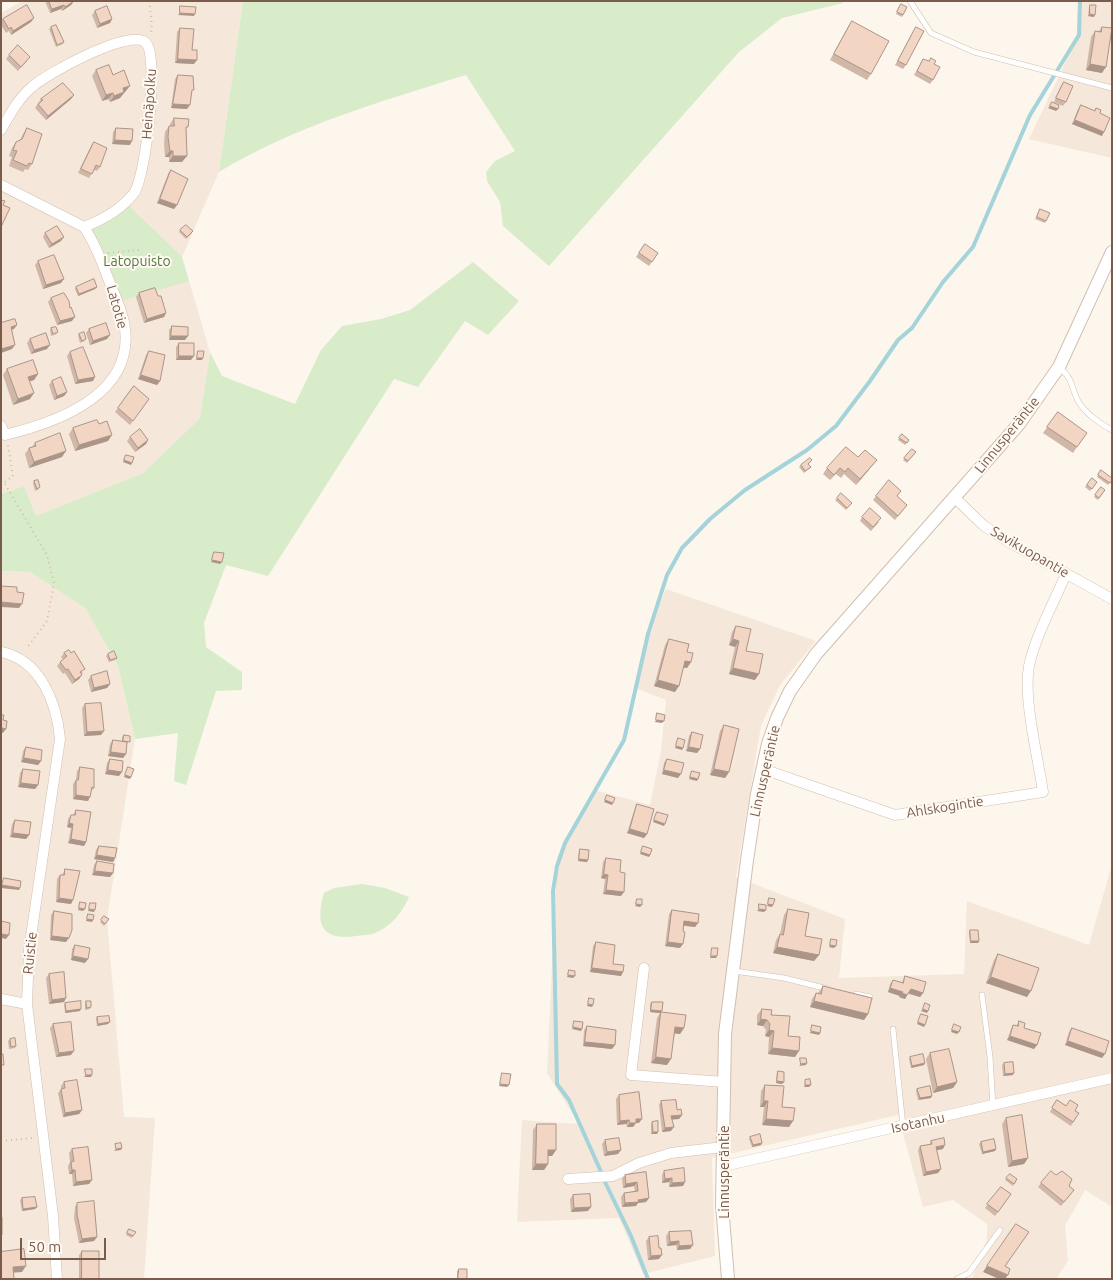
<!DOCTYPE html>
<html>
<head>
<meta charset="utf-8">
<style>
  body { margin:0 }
  #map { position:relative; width:1113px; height:1280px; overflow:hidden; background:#fdf6ec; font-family:Ubuntu,sans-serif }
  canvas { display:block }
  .frame { position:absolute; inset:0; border:2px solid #7a5c4d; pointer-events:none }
  .scale { position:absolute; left:20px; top:1238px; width:86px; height:22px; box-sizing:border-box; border:2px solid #7a5c4d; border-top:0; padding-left:6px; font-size:15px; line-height:18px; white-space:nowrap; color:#7a5c4d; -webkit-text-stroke:4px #fffaf3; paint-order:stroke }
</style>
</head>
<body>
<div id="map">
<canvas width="1113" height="1280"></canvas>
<div class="frame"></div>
<div class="scale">50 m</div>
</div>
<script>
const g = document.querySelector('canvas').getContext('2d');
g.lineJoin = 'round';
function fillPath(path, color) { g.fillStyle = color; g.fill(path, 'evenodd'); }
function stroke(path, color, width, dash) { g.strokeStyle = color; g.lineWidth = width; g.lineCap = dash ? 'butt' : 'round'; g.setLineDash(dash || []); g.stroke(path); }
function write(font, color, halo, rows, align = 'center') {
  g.font = font + ' Ubuntu,sans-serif'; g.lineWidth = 4; g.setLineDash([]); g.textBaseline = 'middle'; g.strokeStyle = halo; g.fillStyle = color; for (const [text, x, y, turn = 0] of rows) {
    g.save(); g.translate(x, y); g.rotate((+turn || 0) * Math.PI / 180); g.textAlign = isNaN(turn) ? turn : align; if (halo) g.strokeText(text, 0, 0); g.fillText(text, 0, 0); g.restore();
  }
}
const residential = new Path2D(`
  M22,1h221l-24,171 -37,85 28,95 -10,66 -57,55 -107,43 -12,-30 -23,8v-481z
  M1078,1h34v157l-83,-19 48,-101z
  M1,571l29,1 55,36 33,58 17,73 -28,180 17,198 31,1 -11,161h-143z
  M666,589l150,52 -36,44 -19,41 -25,151 109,42 -6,59 125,-4 3,-73 122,44 23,-81v343l-27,-17 -20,36 3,35 -12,18h-84l15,-40v-15l-34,-24 -30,7 -25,-92 -186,43 3,98 -72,18 -24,-56 -102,4 5,-102 57,4 -32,-51 10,-216 37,-67 56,15 11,-54 5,-51 -31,-12 12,-53z`);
const green = new Path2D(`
  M243,1h599l1,2 -61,15 -43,34 -190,214 -46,-40 -3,-24 -13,-21 -1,-9 9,-11 20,-10 -49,-76c-84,26 -171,51 -247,97z
  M125,202l57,55 7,24 -72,21 -33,-75z
  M473,262l46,39 -31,34 -23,-14 -47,66 -24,-8 -126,197 -42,-11 -22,58 2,24 36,25v18l-26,1 -30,94 -12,-4 4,-48 -43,6 -17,-73 -33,-58 -55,-36 -29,-1v-77l23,-8 12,30 107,-43 57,-55 10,-66 12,24 73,28 26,-54 21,-24 39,-7 29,-9z
  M362,884l23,4 24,9c-6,14 -18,30 -34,36 -5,2 -13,2 -19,3 -35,5 -41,-12 -32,-43l10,-5z`);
const stream = new Path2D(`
  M602,1174l-33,-74 -12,-16 -4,-193 4,-25 8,-23 59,-103 24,-106 19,-59 15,-27 28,-29 35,-29 62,-40 29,-24 34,-45 28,-41 14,-12 31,-46 30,-35 57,-132 49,-80 1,-34
  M605,1182l26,54 17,43`);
const path = new Path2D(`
  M149,1l3,23 -1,9
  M108,253l31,-3
  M5,484l42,71 7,28 -7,38 -21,28
  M1,485l12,-9 -5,-31
  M1,1141l31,-3`);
const service = new Path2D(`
  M910,1l21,32 43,19 138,36
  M1059,367c16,14 11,19 19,34 7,12 22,23 34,29
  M734,971l50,7 44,11
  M856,994l14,3
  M982,995l8,62 3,50
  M893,1029l10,97
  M957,1279l12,-6 31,-43`);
const minor = new Path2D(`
  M1,130c9,-16 17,-31 31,-43 14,-13 96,-58 113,-45 15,11 1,135 -11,151 -12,16 -32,27 -50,34
  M1,185l83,42c12,18 19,38 27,59 5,11 10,24 13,36 14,71 -65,100 -119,113l-4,-9
  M954,497l29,28 24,16 105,58
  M1,652c40,8 56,52 59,87l-31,211 -2,54 26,212 4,63
  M763,769l132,46 148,-23c-5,-35 -20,-93 -14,-126 6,-29 25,-64 37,-92
  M644,968l-13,107 93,7
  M1,999l26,5
  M724,1166l388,-88
  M568,1179l45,-3 26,-13 32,-10 52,-6`);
const tertiary = new Path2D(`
  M728,1279l-6,-74 3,-171 22,-174 10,-66 11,-50 9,-26 13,-27 26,-37 203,-230 40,-57 53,-115`);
const wall = new Path2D(`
  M45,1h29l-3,4 -9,6 -1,-2 -11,4z
  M1090,5l4,12 -6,-1 1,-9z
  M900,6l3,9 -1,2 -6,-3z
  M95,11l17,8 -2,4 -13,5 -5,-13z
  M3,19l28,3 -20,13 -2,-4 -3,2 -5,-8v-4z
  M852,21l19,53 -4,6 -37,-20 18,-33z
  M51,27l13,15 -1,2 -7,3 -7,-18z
  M916,27l-10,38 -3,4 -8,-4z
  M1102,27v46l-16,-3 5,-33 4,-6h4z
  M180,28l14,36 -19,-1 2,-31z
  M9,55l18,6 -9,10 -12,-12z
  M923,59l10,21 -3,4 -16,-9z
  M96,70l17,5 13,17h-2l-4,6 -10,4 -2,-3 -6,2 -10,-25z
  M178,75l13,19 -4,15 -16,-1 4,-29z
  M1064,82l2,20 -3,4 -9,-4 7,-16z
  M74,95l-3,4 -25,21 -11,-12 6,-9z
  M1081,105l13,6 2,-3 6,28 -30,-12 6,-15z
  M174,118l12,13 -4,31h-13v-5h-4l-1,-14 1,-11 4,-6h1v-2z
  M27,128l5,36 -4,6 -3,-1 -2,3 -14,-6 3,-9 -3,-1 3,-8 4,-6 4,-2 3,-6z
  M116,128l14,17 -18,-1 1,-12z
  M94,142l6,25 -3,4 -3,-1 -5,8 -11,-5 13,-27z
  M171,170l6,35 -3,4 -17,-6 11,-29z
  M1040,209l6,12 -1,2 -10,-4z
  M180,230l12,3 -6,6 -7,-7z
  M45,233l16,8 -12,7 -6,-11z
  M645,244l13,9 -9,13 -13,-9z
  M38,261l23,22 -18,6 -8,-24z
  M76,287h21l-2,2 -17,7 -3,-7z
  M139,293l19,3 8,17 -2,4 -20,6 -8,-26z
  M51,298l19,10 2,13 -15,4 -9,-23z
  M172,326l13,14h-16v-10z
  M51,328l6,6 -6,2 -1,-6z
  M89,329l18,10 -17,6 -4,-12z
  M79,334l6,7 -5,2 -2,-7z
  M30,339l17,10 -16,5 -4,-11z
  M179,343l12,17h-15v-13z
  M149,351l11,30 -3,4 -19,-6 8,-24z
  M70,352l23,29 -18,3 -8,-28z
  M7,369l31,5 -4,6 -4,1v18l-17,6 -10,-30z
  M52,381l15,11 -3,4 -10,4 -5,-15z
  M134,386l15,13 -19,26 -15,-13z
  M1058,412l19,35 -4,6 -30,-20z
  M73,428l35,13 -33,10 -6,-17z
  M902,434l7,6 -4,5 -7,-5z
  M130,437l18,3 -2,4 -11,8 -8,-11z
  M35,443l27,14 -33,11 -4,-14 4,-6 3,-1z
  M912,449l4,3 -9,11 -4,-3z
  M858,457l19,3 -5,6 -16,19 -12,-11 -3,4 -5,-4 -6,6 -7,-6 4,-6z
  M811,462l-3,2 3,3 -7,6 -5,-6 2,-2z
  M1101,470l11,10 -4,5 -11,-8z
  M1092,478l5,4 -7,9 -5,-4z
  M34,481l5,8 -4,2 -2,-8z
  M1101,487l4,3 -7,10 -4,-3z
  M876,496h21l10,9 -12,15 -22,-20z
  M837,498l15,5 -6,7 -11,-10z
  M862,517l17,5 -8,9 -11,-10z
  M736,626l10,25 9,29 -26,-6 6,-27 -6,-2 3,-13z
  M669,639l18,13 4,10 -4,6 -4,-1 -8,25 -21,-6 11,-41z
  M64,653l19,20 -2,1 -2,5 -7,5 -7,-11 -2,1 -6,-8 6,-7 -2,-2z
  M108,654l9,4 -2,2 -6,2 -3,-6z
  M91,676l19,8 -3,4 -16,4 -3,-12z
  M85,704l16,31 -17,1 -2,-28z
  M724,725l5,47 -4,6 -15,-3 10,-44z
  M692,732l8,17 -3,4 -11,-2 3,-15z
  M124,735l4,9 -1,-1 -1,11 -3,4 -15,-2 2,-12 3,-4 9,1v-4z
  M26,747l15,14 -3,4 -17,-3 2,-11z
  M110,759l9,17 -14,-2 2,-11z
  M667,759l11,19 -16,-4 2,-11z
  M80,767l14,21 -3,3 -3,10 -15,-2v-15l3,-4 1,-9z
  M23,769l15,16 -3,4 -17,-2 2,-14z
  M637,804l10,30 -3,4 -17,-5 8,-25z
  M76,810l10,32 -2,4 -16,-3 3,-15 -4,-1 1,-8 3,-4h2z
  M15,820l14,15 -3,4 -16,-2 2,-13z
  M99,846l16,12 -2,4 -19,-3 2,-9z
  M580,849l8,11 -1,2 -9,-1 1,-10z
  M606,858l14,14 1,24 -18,-2 2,-15 -4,-1 2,-16z
  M97,861l16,12 -3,4 -18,-2 2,-10z
  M65,869l6,35 -15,-2 1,-23 3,-4h2z
  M788,909l17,27 14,19 -5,6 -41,-8 3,-13 4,-6 4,-19z
  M672,910l26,13 -3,4 -11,-1 -4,22 -15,-2 4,-32z
  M54,911l12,31 -16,-2 1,-25z
  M104,916l5,3 -5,7 -4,-4z
  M970,930l9,11 -1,2h-8l-1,-11z
  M596,942l17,22 10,8 -2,4 -31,-4 3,-26z
  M75,945l10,18 -14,-3 1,-11z
  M998,954l29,43 -41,-14 8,-23z
  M49,974l17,24 -2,4 -15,2 -3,-26z
  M905,976l18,17 -3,4 -12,-3 -3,5 -6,-2 1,-1 -12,-4 2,-8 3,-4 9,2z
  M823,986l45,28 -4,6 -54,-13 2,-8 4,-6h2z
  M86,1001l5,6 -1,2 -5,1v-7z
  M652,1002l10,9 -1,1 23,16 -4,6 -5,-1 -8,32 -16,-2 6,-45 3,-5 -10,-1v-8z
  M65,1003l15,8 -15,2 -1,-8z
  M762,1009l9,6 17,21 7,21 -27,-3 1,-17 -4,-1 1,-6 -3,-4 -6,-1v-10z
  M97,1017l11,7 -11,2 -1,-7z
  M1019,1021l5,7 13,17 -3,4 -27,-9 4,-11 2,-4 3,1z
  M53,1024l18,31 -15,2 -6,-29z
  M587,1026l25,23 -29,-3 1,-16z
  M1072,1028l30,30 -37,-13 4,-13z
  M10,1039l6,7 -1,2 -6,1 -1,-8z
  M930,1053l27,29 -4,6 -20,5 -7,-34z
  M910,1057l15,6 -1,2 -13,3 -2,-9z
  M1004,1063l9,12 -10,1 -1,-11z
  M778,1071l6,11 -2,2 -6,-1 1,-10z
  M64,1082l18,28 -3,4 -16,3 -5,-24 3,-4v-3z
  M765,1085l17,22 7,20 -27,-2 2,-18h-4l1,-16z
  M917,1089l14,9 -13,2 -2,-9z
  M619,1095l20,28h-3l-3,4h-6l-1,-3 -9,1 -1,-26z
  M1057,1100l22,13 -8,13 -21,-14z
  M661,1101l16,9 5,5 -3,4h-7l-1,12 -9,1 -3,-27z
  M1006,1118l22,40 -4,6 -16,3 -6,-43z
  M652,1122l5,12h-6v-10z
  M537,1124l19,26 -4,6h-4v8l-4,6h-12l1,-40z
  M750,1137l12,6 -1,2 -9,2 -3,-8z
  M605,1140l13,14 -14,2 -2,-12z
  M931,1141l12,8 -6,1 1,23 -15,3 -5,-26 2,-4 9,-1z
  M981,1142l15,7 -1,2 -13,3 -3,-10z
  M72,1149l20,31 -3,4 -16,2 -1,-12h-3l-1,-8 2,-4 -1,-9z
  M664,1171l21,11 -2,4 -14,1v-5l-7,1v-8z
  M646,1172l3,26 -3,4 -8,1 -2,3 -14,1 -1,-10 3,-4 11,-1 -1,-6 -11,2 -1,-9 3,-4z
  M1010,1174l7,5 -4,7 -8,-6z
  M1041,1183l28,3 5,4 -13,16 -23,-19z
  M1001,1187l10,7 -16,22 -10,-8z
  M573,1195l15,16 -17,1 -1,-13z
  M22,1198l15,9 -2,2 -13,2 -2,-11z
  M77,1203l20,34 -3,4 -15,2 -5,-25 1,-11z
  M129,1229l4,7 -1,2 -6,-3z
  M669,1232l24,13 -3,4 -13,1 -1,-5 -9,1 -1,-10z
  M649,1237l10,11v11l-11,1 -2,-19z
  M82,1251l17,28h-20v-24z
  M459,1269l8,10h-10v-8z`);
const shadedWall = new Path2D(`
  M74,1l-3,4 -9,6 3,-4z
  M64,5l-3,4 -11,4 2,-4z
  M180,13l15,1 -1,2 -16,-1z
  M1090,14l5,1 -1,2 -6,-1z
  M34,18l-3,4 -20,13 2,-4z
  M112,19l-2,4 -13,5 3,-4z
  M178,59l19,1 -3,4 -19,-1z
  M1090,64l16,3 -4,6 -16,-3z
  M130,86l-10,12 -10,4 4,-6 9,-8z
  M113,93l-5,6 -6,2 4,-6z
  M74,95l-3,4 -25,21 2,-4z
  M173,104l17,1 -3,4 -16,-1z
  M1050,106l8,3 -2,2 -8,-3z
  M1075,120l29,12 -2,4 -30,-12z
  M115,140l17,1 -2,4 -18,-1z
  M170,151h3l-4,6h-4z
  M173,156h14l-5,6h-13z
  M160,199l17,6 -3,4 -17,-6z
  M64,237l-3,4 -12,7 3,-4z
  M64,279l-3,4 -18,6 3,-4z
  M97,287l-2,2 -17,7 1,-2z
  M166,313l-2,4 -20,6 3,-4z
  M75,317l-3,4 -15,4 3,-4z
  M17,325l-3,4 -6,2 3,-4z
  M110,335l-3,4 -17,6 3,-4z
  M171,336h17l-3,4h-16z
  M15,345l-3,4 -11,4v-4z
  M50,345l-3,4 -16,5 3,-4z
  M179,356h15l-3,4h-15z
  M197,358h6l-1,2h-6z
  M38,374l-4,6 -10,3 4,-6z
  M141,375l19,6 -3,4 -19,-6z
  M95,377l-2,4 -18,3 3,-4z
  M67,392l-3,4 -10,4 3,-4z
  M34,393l-4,6 -17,6 5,-6z
  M112,435l-4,6 -33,10 4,-6z
  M148,440l-2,4 -11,8 3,-4z
  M66,451l-4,6 -33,11 5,-6z
  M124,460l8,3 -1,2 -8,-3z
  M877,460l-5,6 -16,19 4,-6z
  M212,560l10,2 -2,2 -9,-2z
  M1,602l21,2 -3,4 -18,-1z
  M733,639l6,2 -4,6 -6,-2z
  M685,661l6,1 -4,6 -6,-1z
  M733,668l26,6 -4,6 -26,-6z
  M82,675l-3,4 -7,5 3,-4z
  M658,680l21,6 -4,6 -21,-6z
  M110,684l-3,4 -16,4 3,-4z
  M656,720l8,1 -2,2 -7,-1z
  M2,728l4,1 -3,4 -2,-1z
  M104,731l-3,4 -17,1 3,-4z
  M676,746l7,2 -1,2 -7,-2z
  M689,747l11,2 -3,4 -11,-2z
  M111,752l15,2 -3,4 -15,-2z
  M24,758l17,3 -3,4 -17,-3z
  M714,769l15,3 -4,6 -15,-3z
  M108,770l14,2 -3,4 -14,-2z
  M664,770l17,4 -3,4 -16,-4z
  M125,775l6,2 -1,2 -6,-2z
  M690,777l8,2 -1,2 -8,-2z
  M21,783l17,2 -3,4 -17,-2z
  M76,795l14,2 -2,4 -15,-2z
  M605,800l8,3 -1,2 -8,-3z
  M654,820l11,4 -1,2 -11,-4z
  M69,823l4,1 -2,4 -4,-1z
  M630,829l17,5 -3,4 -17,-5z
  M13,833l16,2 -3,4 -16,-2z
  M71,839l15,3 -2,4 -16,-3z
  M641,852l9,3 -1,2 -9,-3z
  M97,855l18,3 -2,4 -19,-3z
  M579,859l9,1 -1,2 -9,-1z
  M95,871l18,2 -3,4 -18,-2z
  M604,874l4,1 -3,4 -4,-1z
  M2,885l18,3 -1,2 -18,-2z
  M606,890l18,2 -3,4 -18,-2z
  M59,898l14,2 -2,4 -15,-2z
  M636,904l6,1 -2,2 -5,-1z
  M768,904l5,1 -1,2 -5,-1z
  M79,908l6,1 -2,2 -5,-1z
  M89,909l6,1 -1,2 -6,-1z
  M759,909l7,1 -2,2 -7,-1z
  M87,919l6,1 -1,2 -6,-1z
  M684,921l14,2 -3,4 -14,-2z
  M1,934l8,1 -3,4 -5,-1z
  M52,936l17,2 -3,4 -16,-2z
  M971,941h8l-1,2h-8z
  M668,942l15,2 -3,4 -15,-2z
  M830,945l6,1 -2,2 -5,-1z
  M777,947l42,8 -5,6 -41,-8z
  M73,956l15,3 -3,4 -14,-3z
  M711,956h6l-1,2h-6z
  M592,968l31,4 -2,4 -31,-4z
  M568,975l7,1 -2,2 -6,-1z
  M991,977l40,14 -4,6 -41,-14z
  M890,988l13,4 -3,4 -12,-4z
  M911,989l12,4 -3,4 -12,-4z
  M902,993l5,2 -2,4 -6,-2z
  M66,998l-2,4 -15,2 3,-4z
  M814,1001l54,13 -4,6 -54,-13z
  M588,1004l5,1 -1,2 -5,-1z
  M81,1009l-1,2 -15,2 1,-2z
  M923,1009l5,2 -1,2 -6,-2z
  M651,1010l11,1 -2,2 -10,-1z
  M761,1019l6,1 -4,6 -6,-1z
  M110,1022l-2,2 -11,2 1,-2z
  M918,1022l7,3 -1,2 -7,-3z
  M573,1027l9,2 -1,2 -9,-2z
  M675,1027l9,1 -4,6 -9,-1z
  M769,1030l5,1 -5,6 -4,-1z
  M952,1030l7,2 -2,2 -6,-2z
  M811,1031l9,2 -1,2 -9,-2z
  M1010,1036l27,9 -3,4 -27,-9z
  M1068,1041l37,13 -3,4 -37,-13z
  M585,1042l30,3 -3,4 -29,-3z
  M772,1048l27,3 -4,6 -27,-3z
  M74,1051l-3,4 -15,2 3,-4z
  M656,1057l15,2 -4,6 -16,-2z
  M807,1063l-1,2 -7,1 2,-2z
  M925,1063l-1,2 -13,3 1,-2z
  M1014,1073l-1,2 -10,1 2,-2z
  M86,1075h6l-1,2h-7z
  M777,1081l7,1 -2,2 -6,-1z
  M957,1082l-4,6 -20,5 4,-6z
  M500,1084l9,1 -2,2 -8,-1z
  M805,1085h6l-2,2h-5z
  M932,1096l-1,2 -13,2 2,-2z
  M764,1101h4l-4,6h-4z
  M82,1110l-3,4 -16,3 2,-4z
  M682,1115l-3,4 -11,1 3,-4z
  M636,1119h6l-3,4h-3l-3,4h-6l3,-4z
  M766,1119l27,2 -4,6 -27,-2z
  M629,1120l-3,4 -9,1 3,-4z
  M674,1127l-3,4 -9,1 3,-4z
  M653,1132h5l-1,2h-6z
  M762,1143l-1,2 -9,2 1,-2z
  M945,1145l-2,4 -10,2 3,-4z
  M122,1148l-1,2 -7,1 2,-2z
  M996,1149l-1,2 -13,3 1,-2z
  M548,1150h8l-4,6h-8z
  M621,1150l-3,4 -14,2 3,-4z
  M1028,1158l-4,6 -16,3 4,-6z
  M536,1164h12l-4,6h-12z
  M941,1169l-3,4 -15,3 3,-4z
  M72,1170h3l-3,4h-3z
  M672,1178l-3,4 -7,1 3,-4z
  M92,1180l-3,4 -16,2 3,-4z
  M637,1182l-3,4 -11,2 3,-4z
  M685,1182l-2,4 -14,1 3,-4z
  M649,1198l-3,4 -8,1 -2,3 -14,1 3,-4 13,-3z
  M37,1207l-2,2 -13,2 1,-2z
  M591,1207l-3,4 -17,1 3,-4z
  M97,1237l-3,4 -15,2 3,-4z
  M679,1241l-3,4 -9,1 3,-4z
  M693,1245l-3,4 -13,1 2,-4z
  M662,1255l-3,4 -11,1 3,-4z
  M26,1266l-4,6 -13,1 4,-6z
  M987,1266l21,9 -3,4h-6l-16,-7z`);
const building = new Path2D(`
  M49,1h25l-9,6 -1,-2 -12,4z
  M901,4l6,3 -4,8 -6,-3z
  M27,5l7,13 -21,13 -2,-4 -2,2 -6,-10z
  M1090,5h6l-1,10 -5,-1z
  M107,6l5,13 -12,5 -5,-13z
  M180,6l16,1 -1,7 -15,-1z
  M852,21l37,20 -18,33 -37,-20z
  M56,25l8,17 -7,3 -6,-18z
  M916,27l8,4 -18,34 -8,-4z
  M1102,27l10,1 -6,39 -16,-3 5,-33 6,1z
  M180,28l14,1 -2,21h5v10l-19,-1z
  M18,45l12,12 -9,10 -12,-12z
  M931,58l5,3 -2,3 6,3 -7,13 -16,-9 6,-12 6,2z
  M109,65l4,10 11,-5 6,16 -7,2 1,4 -10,4 -1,-3 -7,2 -10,-25z
  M178,75l15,1 1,14h-2l-2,15 -17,-1z
  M1064,82l9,4 -7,16 -10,-4z
  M63,83l11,12 -26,21 -10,-12 5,-4 -2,-1z
  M1052,102l7,3 -1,4 -8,-3z
  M1081,105l14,6 1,-3 5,2 -1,3 10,5 -6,14 -29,-12z
  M174,118l15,1 -1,8h-2l1,29h-14v-5h-3l-2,-14 1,-11h5z
  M27,128l15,6 -10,30 -3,-1 -2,3 -14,-6 4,-9 -4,-1 3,-8 6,-3z
  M116,128l17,1 -1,12 -17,-1z
  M94,142l13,6 -7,19 -4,-2 -4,9 -11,-5z
  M171,170l17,9 -11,26 -17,-6z
  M1,200l4,1 -2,4 7,3 -9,19z
  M1040,209l10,4 -4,8 -9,-4z
  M186,225l7,6 -6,6 -7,-7z
  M57,226l7,11 -12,7 -7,-11z
  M645,244l13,9 -6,9 -13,-9z
  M54,255l10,24 -18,6 -8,-24z
  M94,279l3,8 -18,7 -3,-7z
  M155,288l3,8h3l5,17 -19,6 -8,-26z
  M64,293l5,8 1,7 1,-1 4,10 -15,4 -9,-23z
  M15,319l2,6 -6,2 4,18 -14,4v-26z
  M106,323l4,12 -17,6 -4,-12z
  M172,326l16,1v9h-17z
  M56,327l2,5 -5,2 -2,-6z
  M84,332l2,7 -4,2 -3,-7z
  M46,333l4,12 -16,5 -4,-11z
  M179,343h15v13h-15z
  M83,347l12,30 -17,3 -8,-28z
  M149,351l16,4 -5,26 -19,-6z
  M198,351h6l-1,7h-6z
  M33,360l5,14 -10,3 6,16 -16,6 -11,-30z
  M61,377l6,15 -10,4 -5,-15z
  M134,386l15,13 -16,22 -15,-13z
  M1058,412l29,21 -10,14 -30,-20z
  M97,420l2,4 8,-3 5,14 -33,10 -6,-17z
  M140,429l8,11 -10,8 -8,-11z
  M60,433l6,18 -32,11 -5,-14 7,-2 -1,-3z
  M902,434l7,6 -2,3 -8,-5z
  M846,447l12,10 7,-7 12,10 -17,19 -12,-11 -3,4 -5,-4 -6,7 -7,-7z
  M912,449l4,3 -8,9 -4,-3z
  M126,455l8,2 -2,6 -8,-3z
  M810,458l2,2 -4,4 3,3 -6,4 -4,-6z
  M1101,470l11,8v2l-2,3 -12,-8z
  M1092,478l5,4 -5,7 -5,-4z
  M38,480l2,7 -3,2 -3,-8z
  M889,480l12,11 -4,5 10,9 -9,11 -22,-20z
  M1101,487l4,3 -6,8 -4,-3z
  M841,493l11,10 -5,5 -10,-10z
  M870,508l11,10 -8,9 -11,-10z
  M214,552l10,1 -2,9 -10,-2z
  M1,586l16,1v5l7,1 -2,11 -21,-2z
  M736,626l15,3 -5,22 17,3 -4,20 -26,-6 6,-27 -6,-2z
  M669,639l20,5 -2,8 6,1 -2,9 -6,-1 -6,25 -21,-6z
  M69,650l2,3 3,-2 11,18 -5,3 2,3 -7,5 -7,-11 -2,1 -6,-8 7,-6 -3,-3z
  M114,651l3,7 -7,2 -2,-6z
  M107,671l3,13 -16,4 -3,-12z
  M101,703l3,28 -17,1 -2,-28z
  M657,713l8,2 -1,6 -8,-1z
  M1,715h3l-1,5 4,1 -1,8 -4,-1 -1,3z
  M724,725l15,4 -10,43 -15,-3z
  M692,732l11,3 -3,14 -11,-2z
  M124,735l6,1v6l-7,-1z
  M678,738l7,2 -2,8 -7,-2z
  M113,740l14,2 -1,12 -15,-2z
  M26,747l16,3 -1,11 -17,-3z
  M110,759l13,2 -1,11 -14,-2z
  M667,759l17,4 -3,11 -17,-4z
  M80,767l14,2v19l-2,-1 -2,10 -14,-2v-15h2z
  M128,767l6,2 -3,8 -6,-2z
  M23,769l17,2 -2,14 -17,-2z
  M692,771l8,2 -2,6 -8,-2z
  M607,795l8,3 -2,5 -8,-3z
  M637,804l17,5 -7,25 -17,-5z
  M76,810l15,2 -5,30 -15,-3 2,-15 -4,-1 2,-8h4z
  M657,812l11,3 -3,9 -11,-4z
  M15,820l16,2 -2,13 -16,-2z
  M99,846l18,2 -2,10 -18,-3z
  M643,846l9,3 -2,6 -9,-3z
  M580,849l9,1 -1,10 -9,-1z
  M606,858l15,2 -1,12 5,1 -1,19 -18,-2 2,-15 -4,-1z
  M97,861l17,3 -1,9 -18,-2z
  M65,869l15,2 -7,29 -14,-2 1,-23h4z
  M4,878l17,3 -1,7 -18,-3z
  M769,898l6,1 -2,6 -5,-1z
  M637,899h5v6l-6,-1z
  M80,902l6,1 -1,6 -6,-1z
  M90,903h6l-1,7 -6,-1z
  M759,904l7,1v5l-7,-1z
  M788,909l21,4 -4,23 17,3 -3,16 -42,-8 3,-13 3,1z
  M672,910l27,4 -1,9 -14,-2 -1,10 2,1 -2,12 -15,-2z
  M54,911l18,3v16l-3,8 -17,-2z
  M88,914l6,1 -1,5 -6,-1z
  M104,916l5,3 -4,5 -4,-4z
  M1,921l9,2 -1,12 -8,-1z
  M970,930h8l1,11h-8z
  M831,939l6,1 -1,6 -6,-1z
  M596,942l19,3 -2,19 11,1 -1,7 -31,-4z
  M75,945l15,3 -2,11 -15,-3z
  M712,948h6l-1,8h-6z
  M998,954l41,14 -8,23 -40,-14z
  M569,970l6,1v5l-7,-1z
  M64,972l2,26 -14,2 -3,-26z
  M905,976l21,6 -3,11 -12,-4 -4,6 -5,-2 1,-1 -13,-4 3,-8 10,3z
  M823,986l49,12 -4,16 -54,-13 2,-8 5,1z
  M589,998l5,1 -1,6 -5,-1z
  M81,1001v8l-15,2 -1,-8z
  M86,1001h5v6l-4,1z
  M652,1002h11l-1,9 -11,-1z
  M925,1003l5,2 -2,6 -5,-2z
  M762,1009l10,1 -1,5 19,1 -2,20 12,1 -1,14 -27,-3 2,-17 -5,-1 1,-6 -3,-4 -6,-1z
  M661,1012l25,3 -2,13 -9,-1 -4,32 -15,-2z
  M921,1014l7,2 -3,9 -7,-3z
  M109,1016l1,6 -12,2 -1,-7z
  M574,1021l9,1 -1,7 -9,-2z
  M1019,1021l6,2 -1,5 17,5 -4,12 -27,-9 3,-11 5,1z
  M71,1022l3,29 -15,2 -6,-29z
  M954,1024l7,3 -2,5 -7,-2z
  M812,1025l9,2 -1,6 -9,-2z
  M587,1026l29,4 -1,15 -30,-3z
  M1072,1028l37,13 -4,13 -37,-13z
  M15,1038l1,8 -5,1 -1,-8z
  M949,1049l8,33 -20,5 -7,-34z
  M1,1054h2l1,11h-3z
  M923,1054l2,9 -13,3 -2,-9z
  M800,1058h6l1,5 -6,1z
  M1013,1062l1,11 -9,1 -1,-11z
  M85,1069h7v6h-6z
  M778,1071l6,1v10l-7,-1z
  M502,1073l9,1 -2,11 -9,-1z
  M810,1079l1,6h-6v-5z
  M77,1080l5,30 -17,3 -4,-24 4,-1 -1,-6z
  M765,1085l19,1 -2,21 13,1 -2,13 -27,-2 2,-18h-4z
  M930,1086l2,10 -12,2 -3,-9z
  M639,1092l3,27h-6v4h-6l-1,-3 -9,1 -1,-26z
  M676,1100l1,10 4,-1 1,6 -11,1 3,11 -9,1 -4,-27z
  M1057,1100l9,6 4,-6 8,5 -3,6 4,2 -6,9 -21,-14z
  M1022,1115l6,43 -16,3 -6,-43z
  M658,1121v11h-5l-1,-10z
  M537,1124h19v26h-8v14h-12z
  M760,1134l2,9 -9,2 -3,-8z
  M619,1138l2,12 -14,2 -2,-12z
  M944,1138l1,7 -9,2 5,22 -15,3 -6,-26 12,-2 -1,-3z
  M994,1139l2,10 -13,3 -2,-10z
  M121,1143l1,5 -6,1 -1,-5z
  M88,1147l4,33 -16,2 -1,-12h-3l-1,-8 3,-1 -2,-12z
  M684,1168l1,14 -13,1v-5l-7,1 -1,-8z
  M1051,1171l5,4 6,-4 10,8 -3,7 5,4 -10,12 -23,-19z
  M646,1172l3,26 -11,2 1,2 -14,1 -1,-10 14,-2 -1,-9 -11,2 -1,-9z
  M1010,1174l7,5 -3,5 -8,-6z
  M1001,1187l10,7 -13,18 -11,-8z
  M590,1194l1,13 -17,1 -1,-13z
  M35,1197l2,10 -14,2 -1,-11z
  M94,1201l3,36 -15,2 -5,-25v-11z
  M2,1218v17h-1v-16z
  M1016,1224l13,8 -24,34 5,3 -2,6 -21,-9z
  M129,1229l7,3 -3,4 -6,-3z
  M691,1231l2,14 -14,1v-5l-9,1 -1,-10z
  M658,1236l1,12h2l1,7 -11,1 -2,-19z
  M24,1249l2,17 -13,1 1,12h-13v-27z
  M82,1251h17v28h-17z
  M459,1269h8v10h-9z`);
const streetNames = [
  ["Heinäpolku",149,104,-86],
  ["Latotie",117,307,74],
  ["Linnusperäntie",1007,435,-51],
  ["Savikuopantie",1030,552,30],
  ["Linnusperäntie",765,771,-77],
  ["Ahlskogintie",945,807,-9],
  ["Ruistie",30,953,-84],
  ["Isotanhu",918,1123,-12],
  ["Linnusperäntie",724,1172,-90]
];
const parkNames = [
  ["Latopuisto",137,261]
];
fillPath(residential, '#f5e8da');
fillPath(green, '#d8ecc9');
stroke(stream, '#a5d3da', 4);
stroke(service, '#d1beb0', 6);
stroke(minor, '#d1beb0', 11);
stroke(tertiary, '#d1beb0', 14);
stroke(path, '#d9b8a5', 2, [1, 4]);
stroke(service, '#fff', 5);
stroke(minor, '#fff', 10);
stroke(tertiary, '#fff', 12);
fillPath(wall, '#d1b7a8');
fillPath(shadedWall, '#aa9588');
fillPath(building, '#f3d5c3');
stroke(building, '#aa9588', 1);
write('14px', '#7a5c4d', '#fffaf3', streetNames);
write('14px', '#537a41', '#fffaf3', parkNames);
</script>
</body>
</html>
